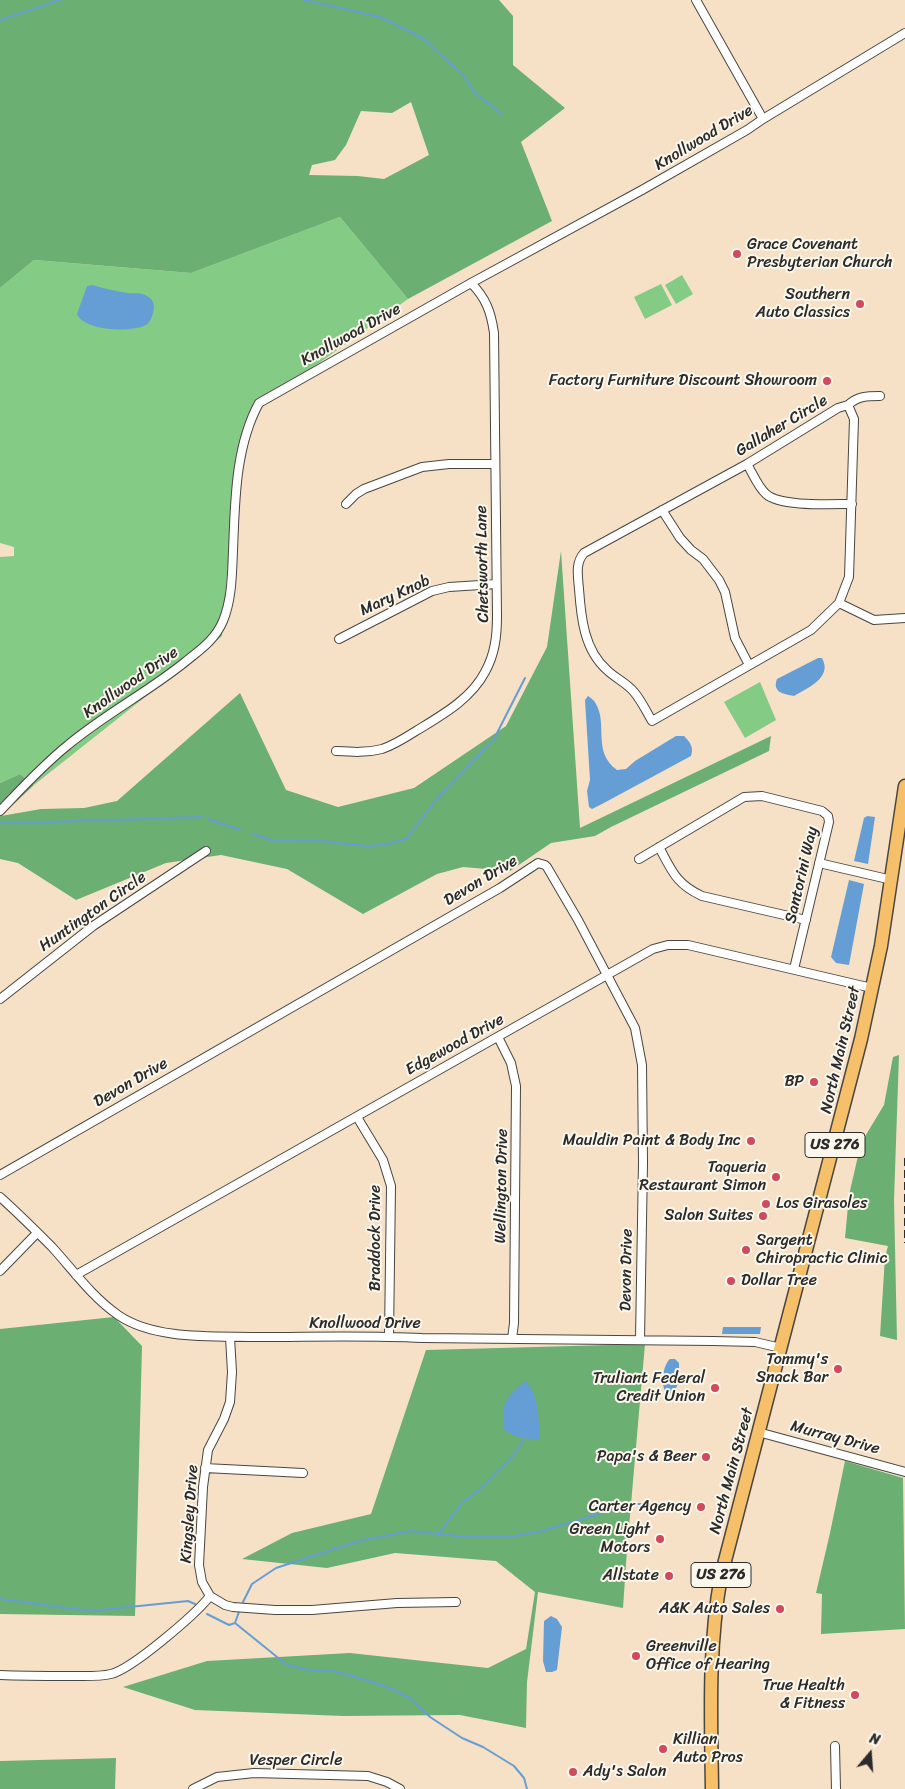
<!DOCTYPE html>
<html>
<head>
<meta charset="utf-8">
<style>
  body { margin:0 }
  #map { position:relative; width:905px; height:1789px; overflow:hidden; background:#f6e1c7; font-family:Sriracha,sans-serif }
  canvas { display:block }
  .north { position:absolute; left:845px; top:1729px; width:50px; height:50px; -webkit-text-stroke:4px #fbf7ec; paint-order:stroke; rotate:18deg; font-size:14px; font-weight:700; line-height:20px; text-align:center; color:#2b2b2b }
  .north::after { content:''; display:block; margin:auto; width:18px; height:22px; background:#2b2b2b; clip-path:polygon(50% 0,100% 100%,50% 72%,0 100%) }
</style>
</head>
<body>
<div id="map">
<canvas width="905" height="1789"></canvas>
<div class="north">N</div>
</div>
<script>
const g = document.querySelector('canvas').getContext('2d');
g.lineJoin = 'round';
function fillPath(path, color) { g.fillStyle = color; g.fill(path, 'evenodd'); }
function stroke(path, color, width, dash) { g.strokeStyle = color; g.lineWidth = width; g.lineCap = dash ? 'butt' : 'round'; g.setLineDash(dash || []); g.stroke(path); }
function write(font, color, halo, rows, align = 'center') {
  g.font = font + ' Sriracha,sans-serif'; g.lineWidth = 4; g.setLineDash([]); g.textBaseline = 'middle'; g.strokeStyle = halo; g.fillStyle = color; for (const [text, x, y, turn = 0] of rows) {
    g.save(); g.translate(x, y); g.rotate((+turn || 0) * Math.PI / 180); g.textAlign = isNaN(turn) ? turn : align; if (halo) g.strokeText(text, 0, 0); g.fillText(text, 0, 0); g.restore();
  }
}
const green = new Path2D(`
  M340,217l68,82 -154,111 -20,83 -12,143 -188,149 -14,-11 -20,9v-226l14,-1v-9l-14,-4v-255l34,-28 157,13z
  M682,275l11,19 -17,10 -11,-19z
  M661,284l11,21 -27,14 -11,-22z
  M760,682l16,38 -31,18 -21,-36z`);
const forest = new Path2D(`
  M0,0h499l14,16v49l52,43 -44,34 31,79 -144,78 -68,-82 -149,56 -157,-13 -34,28zM411,102l18,53 -45,24 -26,-3 -49,-1 3,-10 23,-5 11,-15 15,-34 31,2z
  M561,551l19,277 191,-92 -2,15 -158,76 -16,9 -44,7 -41,28 -47,-4 -26,7 -74,40 -76,-45 -66,-14 -55,8 -90,37 -58,-37 -18,-4v-76l20,-9 14,11 -33,31 40,-7 43,-1 33,-7 123,-108 46,97 52,17 76,-19 92,-62 41,-79z
  M899,1055l-5,145 3,140 -17,-4 5,-79 3,-11 -43,-8 4,-43 12,-52 23,-38 9,-48z
  M114,1317l28,29 -7,270 -135,-2v-285z
  M645,1344l-18,206 -4,58 -85,-16 -11,90 -1,46 -66,-13 -117,1 -148,-6 -72,-23 84,-26 143,-8 138,15 38,-19 9,-57 -39,-31 -101,-8 -68,15 -85,-9 50,-26 79,-19 55,-164z
  M845,1461l58,17 2,151 -84,5 1,-40 -6,-1 14,-60z
  M116,1758l-1,31h-115v-28z`);
const water = new Path2D(`
  M93,285c12,4 23,6 35,8 6,1 13,-1 19,3 5,3 7,6 7,12 -1,6 -3,14 -8,17 -15,8 -62,6 -69,-11l10,-28z
  M818,658h4c11,20 -15,30 -28,38 -11,-2 -22,-4 -17,-17z
  M588,696c3,2 7,5 8,8 12,21 -4,48 21,66l9,-1 9,-8 41,-25h8c6,6 10,11 7,20l-89,48 -10,5 -3,-2 -2,-16 3,-11 -5,-80z
  M867,816l8,1 -7,47 -14,-3 10,-43z
  M849,880l15,4 -15,81 -13,-2 -5,-6z
  M723,1327h38l-1,7h-38z
  M670,1359h5l4,4c0,11 2,23 -8,31l-6,-3c-4,-8 -2,-26 5,-32z
  M525,1381c13,9 15,43 14,58 -13,0 -27,-1 -36,-11 1,-30 0,-27 22,-47z
  M551,1616l6,3 5,8 -5,43 -5,2h-6l-3,-11 1,-40z`);
const stream = new Path2D(`
  M304,0l76,17 44,22 40,37 11,17 27,21
  M0,20l60,-20
  M208,819l32,11
  M0,822l20,1 183,-6
  M252,834l19,6 50,1 46,5 17,-1 22,-6 31,-40 57,-60 31,-61
  M438,1534l24,-31 18,-14 33,-33 11,-17
  M0,1599l90,12 98,-10 7,3
  M243,1602l9,-18 24,-16 83,-27 51,-10 48,5h56l24,-4 32,-9 41,-13 26,-6h8
  M207,1614l22,11 6,-2 52,42 25,6h21l30,8 29,10 19,10 19,18 32,21 21,9 31,19 10,12 3,11
  M235,1623l5,-14`);
const minor = new Path2D(`
  M696,0l67,119
  M848,405l6,14 -5,158 -10,26 -28,27 -159,91c-6,-10 -11,-21 -18,-29 -7,-9 -19,-14 -27,-22 -23,-20 -26,-53 -28,-81 -1,-13 -4,-26 5,-36l163,-89 91,-56z
  M848,405c10,-9 19,-9 32,-9
  M747,464c6,10 11,23 19,30 14,13 66,10 86,10
  M346,504l10,-10 8,-5 58,-22 27,-3h46
  M662,510l18,28 11,12 12,9 16,21 6,12 10,46 14,27
  M839,603l35,17 31,-2
  M339,639l93,-48 17,-4 47,-3
  M336,751c16,1 30,2 46,-2 12,-4 23,-11 34,-18 26,-16 55,-32 69,-59 10,-18 12,-36 12,-56l-3,-283c-3,-21 -8,-35 -23,-50
  M0,811c22,-23 43,-46 68,-66 37,-31 80,-53 117,-83 15,-12 30,-22 38,-41 9,-22 9,-47 10,-70 2,-49 2,-104 26,-148l212,-120 171,-93 105,-60 16,-11 142,-86
  M659,847c13,24 17,37 43,49l104,24
  M639,859l105,-62 18,-1 60,15 6,5 1,6 -35,147
  M819,863l73,17
  M0,999l93,-73 113,-75
  M498,1037l13,26 5,23 -2,237 -2,16
  M357,1117l26,43 8,26 -2,150
  M0,1175l500,-287 38,-25 7,2 2,2 31,53 57,108 7,37 1,98 -3,176
  M0,1197c18,16 35,33 52,50 21,23 40,50 66,68 36,25 95,21 137,22 56,0 112,-2 167,1l291,3 42,1 26,6
  M0,1271l37,-38
  M76,1275l577,-326 15,-4h20l184,43
  M230,1337l2,35 -2,30 -6,17 -16,31 -5,37 -4,78 3,17 8,14 15,9 8,2 42,3h37l85,-7 59,-1
  M758,1432l147,40
  M205,1468l98,5
  M0,1675c23,1 46,1 69,1 14,0 29,1 42,-2 21,-5 85,-60 99,-78
  M835,1746l1,43
  M193,1789l24,-12 37,-4 114,3 19,6 13,7`);
const primary = new Path2D(`
  M712,1789c-1,-73 -4,-141 9,-213l140,-537 20,-93 24,-160`);
const rail = new Path2D(`
  M905,1158v85`);
const markers = [
  [737,254,5,"#d1495b"],
  [860,304,5,"#d1495b"],
  [827,381,5,"#d1495b"],
  [814,1082,5,"#d1495b"],
  [751,1141,5,"#d1495b"],
  [776,1177,5,"#d1495b"],
  [766,1204,5,"#d1495b"],
  [763,1216,5,"#d1495b"],
  [746,1250,5,"#d1495b"],
  [731,1281,5,"#d1495b"],
  [838,1369,5,"#d1495b"],
  [715,1388,5,"#d1495b"],
  [706,1457,5,"#d1495b"],
  [701,1507,5,"#d1495b"],
  [660,1539,5,"#d1495b"],
  [669,1576,5,"#d1495b"],
  [780,1609,5,"#d1495b"],
  [636,1656,5,"#d1495b"],
  [855,1695,5,"#d1495b"],
  [663,1749,5,"#d1495b"],
  [573,1772,5,"#d1495b"]
];
const shields = [
  [835,1145,60],
  [721,1575,60]
];
const shieldNames = [
  ["US 276",835,1145],
  ["US 276",721,1575]
];
const streetNames = [
  ["Knollwood Drive",704,138,-31],
  ["Knollwood Drive",351,335,-29],
  ["Gallaher Circle",782,426,-31],
  ["Chetsworth Lane",483,564,-91],
  ["Mary Knob",395,596,-25],
  ["Knollwood Drive",131,683,-35],
  ["Santorini Way",802,875,-77],
  ["Devon Drive",481,881,-31],
  ["Huntington Circle",93,912,-35],
  ["Edgewood Drive",455,1045,-29],
  ["North Main Street",841,1050,-77],
  ["Devon Drive",131,1083,-30],
  ["Wellington Drive",502,1186,-89],
  ["Braddock Drive",376,1238,-90],
  ["Devon Drive",627,1270,-89],
  ["Knollwood Drive",365,1324],
  ["Murray Drive",835,1438,15],
  ["North Main Street",732,1471,-75],
  ["Kingsley Drive",190,1514,-86],
  ["Vesper Circle",296,1761]
];
const poiNames = [
  ["Grace Covenant",747,245,"left"],
  ["Presbyterian Church",747,263,"left"],
  ["Southern",850,295],
  ["Auto Classics",850,313],
  ["Factory Furniture Discount Showroom",817,381],
  ["BP",804,1082],
  ["Mauldin Paint & Body Inc",741,1141],
  ["Taqueria",766,1168],
  ["Restaurant Simon",766,1186],
  ["Los Girasoles",776,1204,"left"],
  ["Salon Suites",753,1216],
  ["Sargent",756,1241,"left"],
  ["Chiropractic Clinic",756,1259,"left"],
  ["Dollar Tree",741,1281,"left"],
  ["Tommy's",828,1360],
  ["Snack Bar",828,1378],
  ["Truliant Federal",705,1379],
  ["Credit Union",705,1397],
  ["Papa's & Beer",696,1457],
  ["Carter Agency",691,1507],
  ["Green Light",650,1530],
  ["Motors",650,1548],
  ["Allstate",659,1576],
  ["A&K Auto Sales",770,1609],
  ["Greenville",646,1647,"left"],
  ["Office of Hearing",646,1665,"left"],
  ["True Health",845,1686],
  ["& Fitness",845,1704],
  ["Killian",673,1740,"left"],
  ["Auto Pros",673,1758,"left"],
  ["Ady's Salon",583,1772,"left"]
];
fillPath(green, '#84cb86');
fillPath(forest, '#6baf73');
fillPath(water, '#659ed4');
stroke(stream, '#659ed4', 2);
stroke(minor, '#494642', 10);
stroke(primary, '#494642', 15);
stroke(minor, '#fff', 8);
stroke(primary, '#f6c06b', 12);
stroke(rail, '#2b2b2b', 2, [8, 4]);
for (const [x, y, r, color] of markers) { const dot = new Path2D(); dot.arc(x, y, r, 0, 2 * Math.PI); g.fillStyle = color; g.fill(dot); stroke(dot, '#fbf7ec', 2); }
for (const [x, y, w] of shields) { const box = new Path2D(); box.roundRect(x - w / 2, y - 12.5, w, 25, 4); g.fillStyle = '#fbf7ec'; g.fill(box); stroke(box, '#2b2b2b', 1); }
write('bold 15px', '#2b2b2b', null, shieldNames);
write('16px', '#2b2b2b', '#fbf7ec', streetNames);
write('16px', '#2b2b2b', '#fbf7ec', poiNames, 'right');
</script>
</body>
</html>
